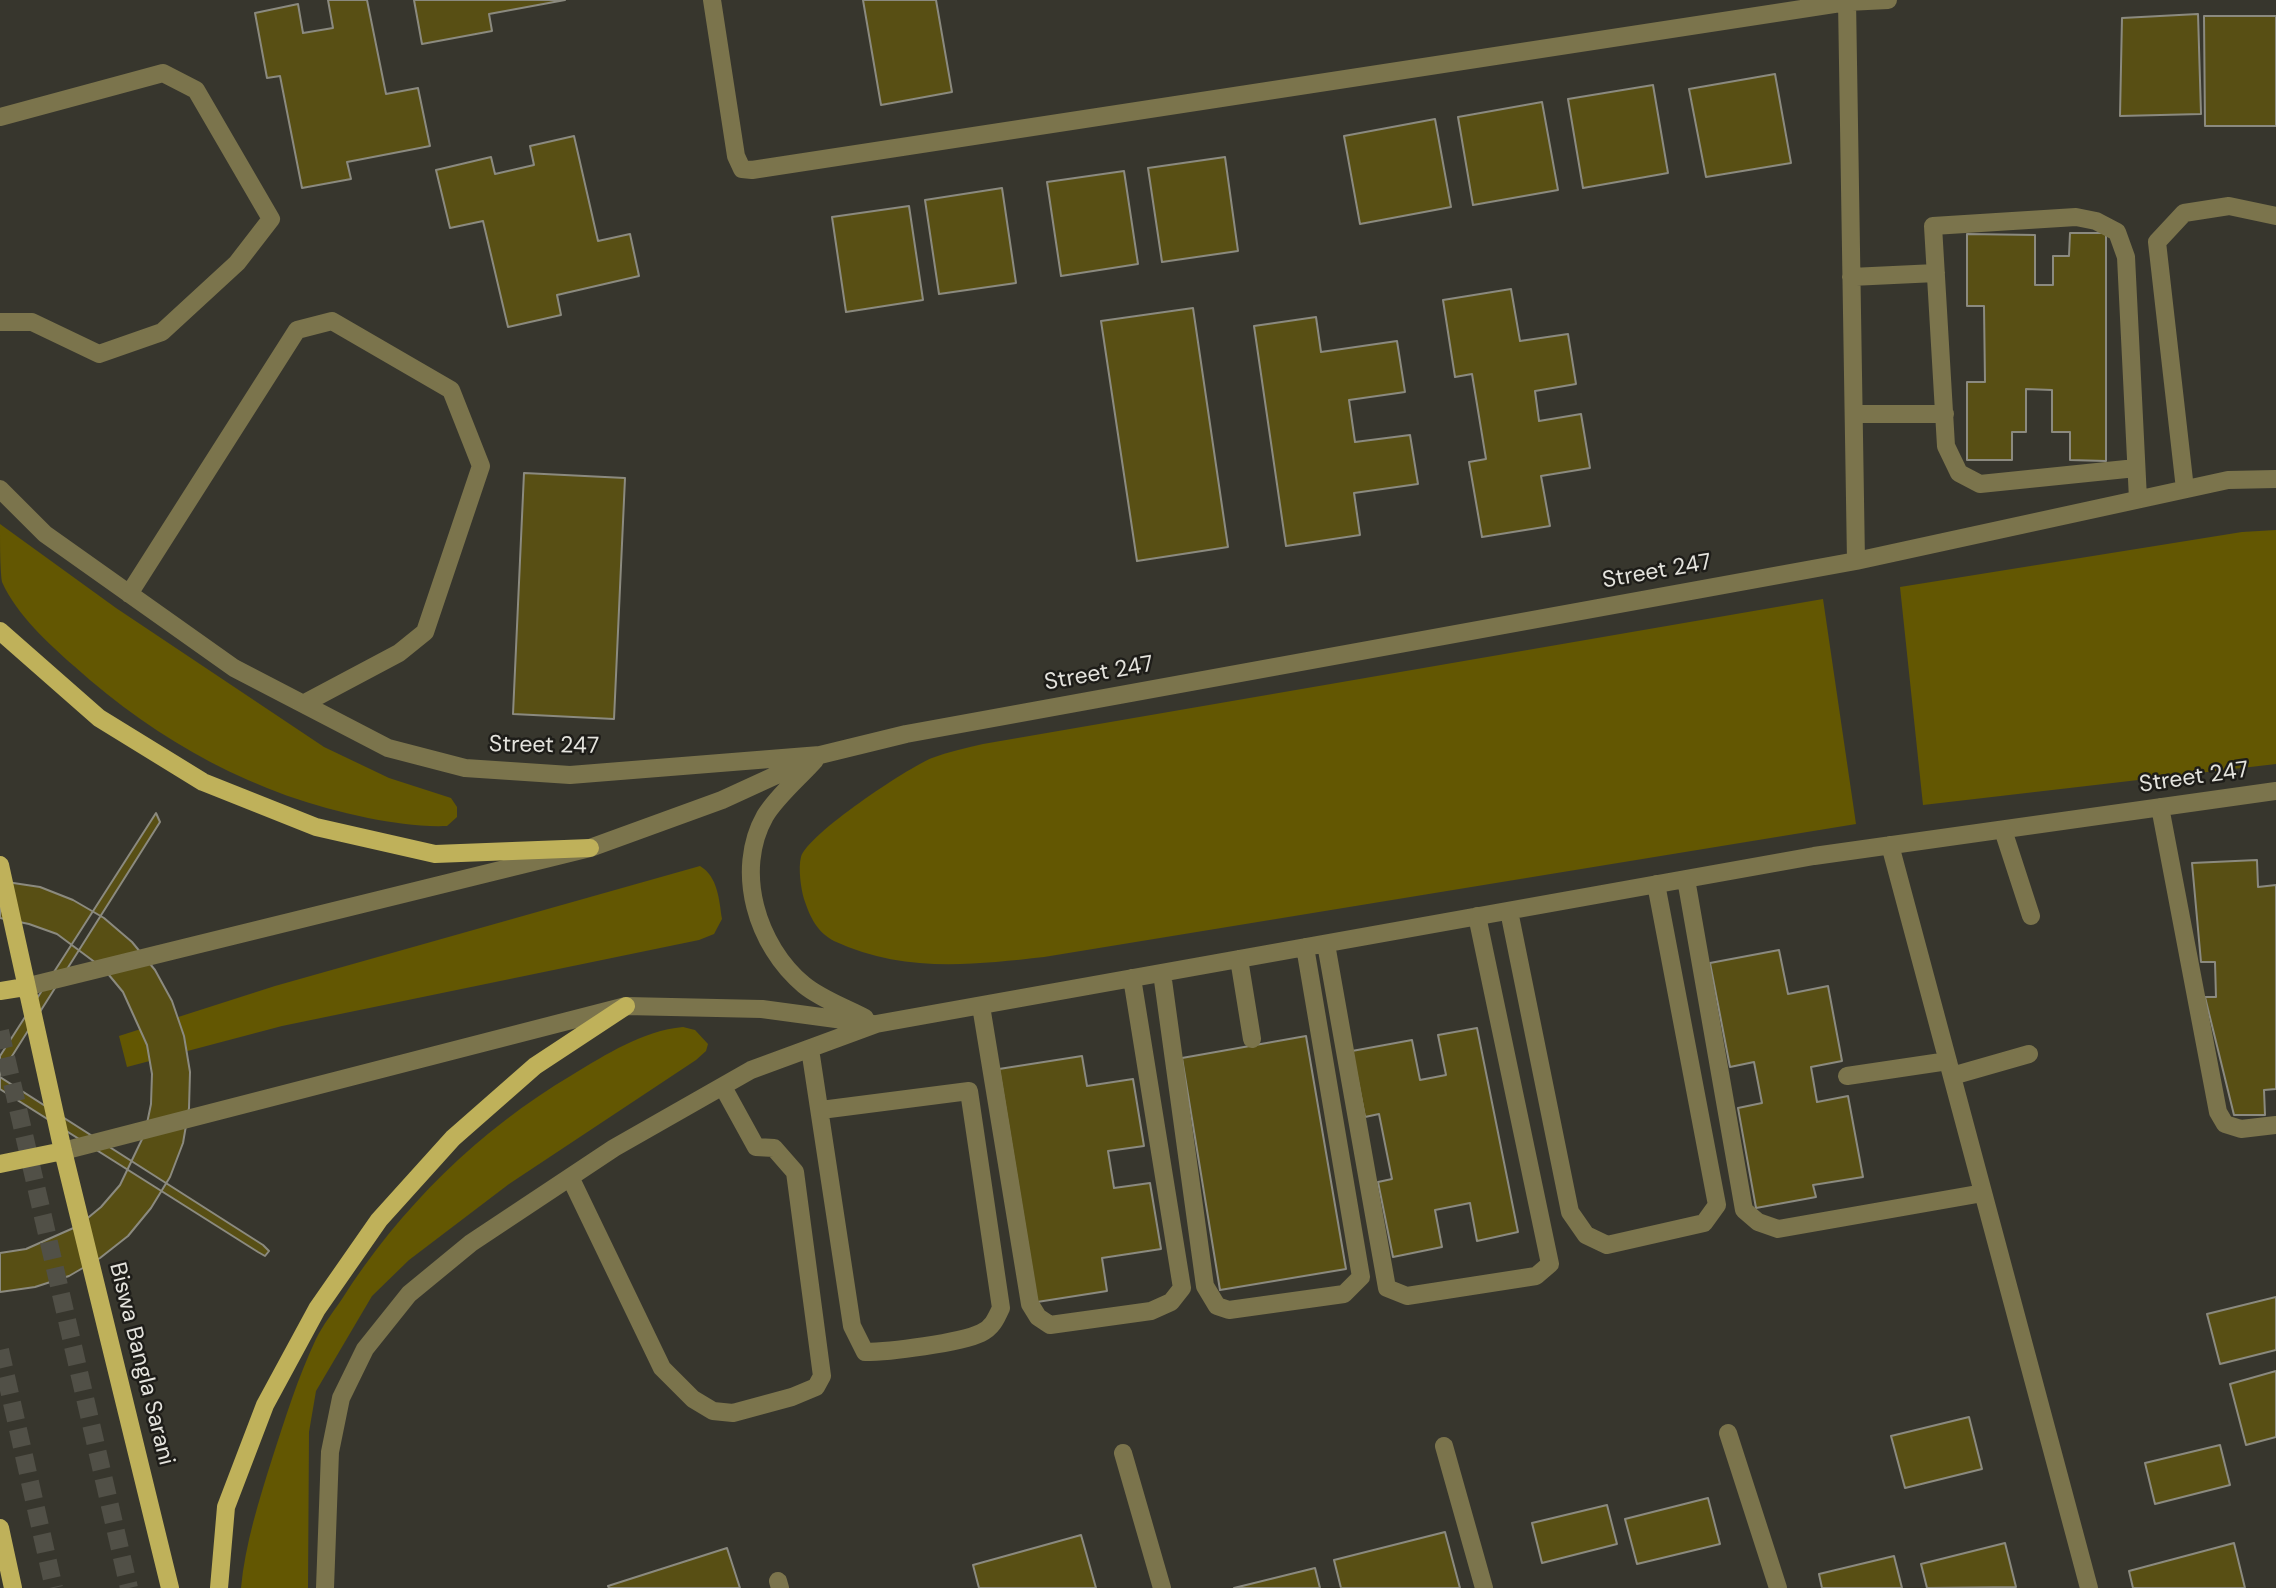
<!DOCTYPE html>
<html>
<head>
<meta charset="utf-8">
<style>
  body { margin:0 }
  canvas { display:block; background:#37362d }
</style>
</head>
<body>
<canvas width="2276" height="1588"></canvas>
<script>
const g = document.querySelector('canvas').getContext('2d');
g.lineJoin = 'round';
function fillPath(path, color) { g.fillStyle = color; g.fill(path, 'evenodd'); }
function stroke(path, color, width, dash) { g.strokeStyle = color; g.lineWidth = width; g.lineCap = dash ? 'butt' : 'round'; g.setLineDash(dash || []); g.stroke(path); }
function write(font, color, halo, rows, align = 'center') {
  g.font = font + ' "DM Sans",sans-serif'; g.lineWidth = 5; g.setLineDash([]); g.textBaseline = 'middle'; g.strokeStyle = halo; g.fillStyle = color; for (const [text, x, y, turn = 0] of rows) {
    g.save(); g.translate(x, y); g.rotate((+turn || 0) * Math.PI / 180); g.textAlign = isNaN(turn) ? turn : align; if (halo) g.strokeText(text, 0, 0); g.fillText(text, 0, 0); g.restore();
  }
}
const green = new Path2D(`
  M0,524l116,84 208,139 65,31 62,20 6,9v10l-10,9c-27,1 -52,-3 -79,-8 -113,-23 -208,-75 -294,-152 -26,-23 -57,-51 -72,-84 -2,-14 -2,-42 -2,-58z
  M2276,530v234l-353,41 -23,-218 342,-55z
  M1823,599l33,225 -812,133c-72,8 -142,16 -210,-16 -17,-9 -24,-24 -30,-42 -3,-10 -6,-31 -3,-42 7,-23 106,-89 131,-99 16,-6 34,-10 51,-14z
  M700,866c18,11 19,33 22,53l-8,15 -15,6 -417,86 -155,41 -8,-31 156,-50z
  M683,1027l12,3 13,14 -2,7 -10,9 -187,124 -100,76 -37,36 -56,95 -7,41 -1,156h-67c4,-43 18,-88 31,-129 13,-40 26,-82 44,-120 7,-14 17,-27 26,-40 58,-91 137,-169 230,-224 35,-21 70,-44 111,-48z`);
const building = new Path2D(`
  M328,0h39l19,94 32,-6 12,58 -83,16 4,17 -49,9 -22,-112 -13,2 -12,-65 43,-9 5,29 30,-5z
  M414,0h151l-76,14 3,17 -70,13z
  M863,0h73l16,92 -71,13z
  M2198,14l3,100 -81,2 2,-98z
  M2204,16h72v110h-71z
  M1775,74l16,89 -85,14 -17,-88z
  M1653,85l15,88 -85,15 -15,-89z
  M1542,102l16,88 -85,15 -15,-88z
  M1435,119l16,88 -91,17 -16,-88z
  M574,136l24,105 32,-7 9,42 -82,19 4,20 -53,12 -25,-106 -33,7 -14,-58 55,-13 4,17 39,-9 -4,-19z
  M1225,157l13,94 -76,11 -14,-94z
  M1124,171l14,93 -77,12 -14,-94z
  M1002,188l14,95 -77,11 -14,-94z
  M909,206l14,94 -77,12 -14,-95z
  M2070,233h36v228l-36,-1v-28h-18v-42l-26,-1v43h-14v28h-45v-78h18l-1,-76h-17v-72l68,1v50h18v-29h16z
  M1511,289l9,52 48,-7 8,50 -41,7 4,30 42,-7 9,54 -49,8 9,50 -68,11 -13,-75 17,-3 -14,-85 -17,3 -12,-77z
  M1193,308l35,239 -91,14 -36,-240z
  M1316,317l5,35 76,-11 8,51 -56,8 6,42 55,-7 8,49 -64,9 6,42 -74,11 -32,-220z
  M524,473l101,5 -11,241 -101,-5z
  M156,813l4,9 -160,253v-19z
  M2257,860l1,27 18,-2v204l-12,1 1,25h-31l-29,-118h11l-1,-35h-14l-9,-99z
  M0,881l40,6 33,13 31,18 28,24 23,28 17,31 12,35 6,36 -1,36 -6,35 -13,34 -19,31 -23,28 -28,22 -31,18 -34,11 -35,5v-39l26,-4 52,-23 23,-19 19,-22 25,-52 6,-29 1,-30 -5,-29 -24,-53 -19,-23 -47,-35 -28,-10 -29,-6z
  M1779,950l9,44 40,-8 14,75 -31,6 6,35 31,-6 15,81 -50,8 3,12 -60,11 -18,-100 24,-5 -8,-41 -24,5 -20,-104z
  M1477,1028l41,204 -41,9 -7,-38 -35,7 7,37 -49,10 -15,-75 14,-3 -13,-65 -14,3 -13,-66 60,-11 8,40 26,-5 -8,-40z
  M1306,1036l40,233 -126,21 -38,-232z
  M1082,1056l5,30 46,-7 11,67 -36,5 6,37 36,-5 11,66 -59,9 5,33 -70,11 -38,-233z
  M0,1077l263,168 6,6 -4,5 -7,-4 -258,-163z
  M2276,1297v53l-56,14 -13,-50z
  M2276,1371v66l-30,8 -16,-61z
  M1969,1417l13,52 -77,19 -14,-52z
  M2220,1445l10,40 -75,19 -10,-41z
  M1708,1498l12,46 -83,20 -12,-45z
  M1607,1505l10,39 -75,19 -10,-40z
  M1445,1532l15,56h-119l-7,-28z
  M1081,1535l15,53h-117l-6,-23z
  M2005,1543l11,44 -89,1 -6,-24z
  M2234,1543l11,45h-112l-4,-17z
  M727,1548l13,40h-131l-1,-2z
  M1894,1556l8,32h-80l-3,-14z
  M1315,1568l5,20h-86z`);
const majorTunnel = new Path2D(`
  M0,1031l129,557
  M0,1350l54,238`);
const minor = new Path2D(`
  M712,0l24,156 6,13 10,1 1095,-168 41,-2
  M1847,0l9,561
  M0,117l163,-44 33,17 75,129 -34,44 -75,69 -63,22 -67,-32h-32
  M1851,277l85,-4
  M1854,414h91
  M2136,468l-156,16 -21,-11 -13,-27 -13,-220 143,-9 20,4 21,11 9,25 12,242
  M0,489l45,45 189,134 154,80 77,20 105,7 250,-20 86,-21 950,-173 372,-81 48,-1
  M2185,489l-28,-247 27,-29 45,-7 47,10
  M129,594l168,-264 35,-9 119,69 30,76 -56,166 -26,21 -96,51
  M815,760c-15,17 -38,36 -50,56 -31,55 -8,130 39,169 17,14 42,23 61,33
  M2160,807l58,305 7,12 16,5 35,-4
  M2003,830l28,86
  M1890,845l199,743
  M1686,879l58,331 14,12 20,7 205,-36
  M1509,911l61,301 16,23 21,10 97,-22 13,-18 -61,-321
  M1326,944l61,344 20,8 129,-20 14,-12 -73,-348
  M1239,959l13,80
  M1162,973l43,313 12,20 12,4 115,-16 17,-17 -56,-330
  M25,987l565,-139 132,-48 85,-39
  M981,1006l49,298 8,13 12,8 101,-14 20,-9 11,-14 -50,-310
  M810,1049l42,277 13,26c24,0 95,-9 116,-19 11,-5 15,-14 20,-25l-32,-217 -148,19
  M1847,1076l101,-15
  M1952,1076l77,-22
  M63,1151l563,-145 136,3 111,15
  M570,1177l92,191 31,31 20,12 20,2 59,-16 24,-10 6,-11 -27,-204 -21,-24 -18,-1 -33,-60
  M1728,1433l50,155
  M1444,1446l40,142
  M1123,1453l39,135
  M778,1581l2,7
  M325,1588l5,-136 11,-54 24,-49 44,-55 62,-51 143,-95 137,-78 125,-46 938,-168 462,-65`);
const major = new Path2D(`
  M0,631l99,87 104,64 113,45 119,27 155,-6
  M0,865l63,286 107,437
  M0,991l25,-4
  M0,1164l63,-13
  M0,1528l13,60
  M219,1588l7,-81 39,-102 52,-96 62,-89 74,-82 82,-72 91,-60`);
const streetNames = [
  ["Street 247",1657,572,-10],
  ["Street 247",1099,674,-10],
  ["Street 247",544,746,1],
  ["Street 247",2194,778,-8],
  ["Biswa Bangla Sarani",141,1364,76]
];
fillPath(green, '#635702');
fillPath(building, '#584f14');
stroke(building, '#8b8a7f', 2);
stroke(majorTunnel, '#515047', 18, [18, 9]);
stroke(minor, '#7b744c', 18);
stroke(major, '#bfb15a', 18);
write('23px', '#e4e3dd', '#1e1d19', streetNames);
</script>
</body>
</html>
